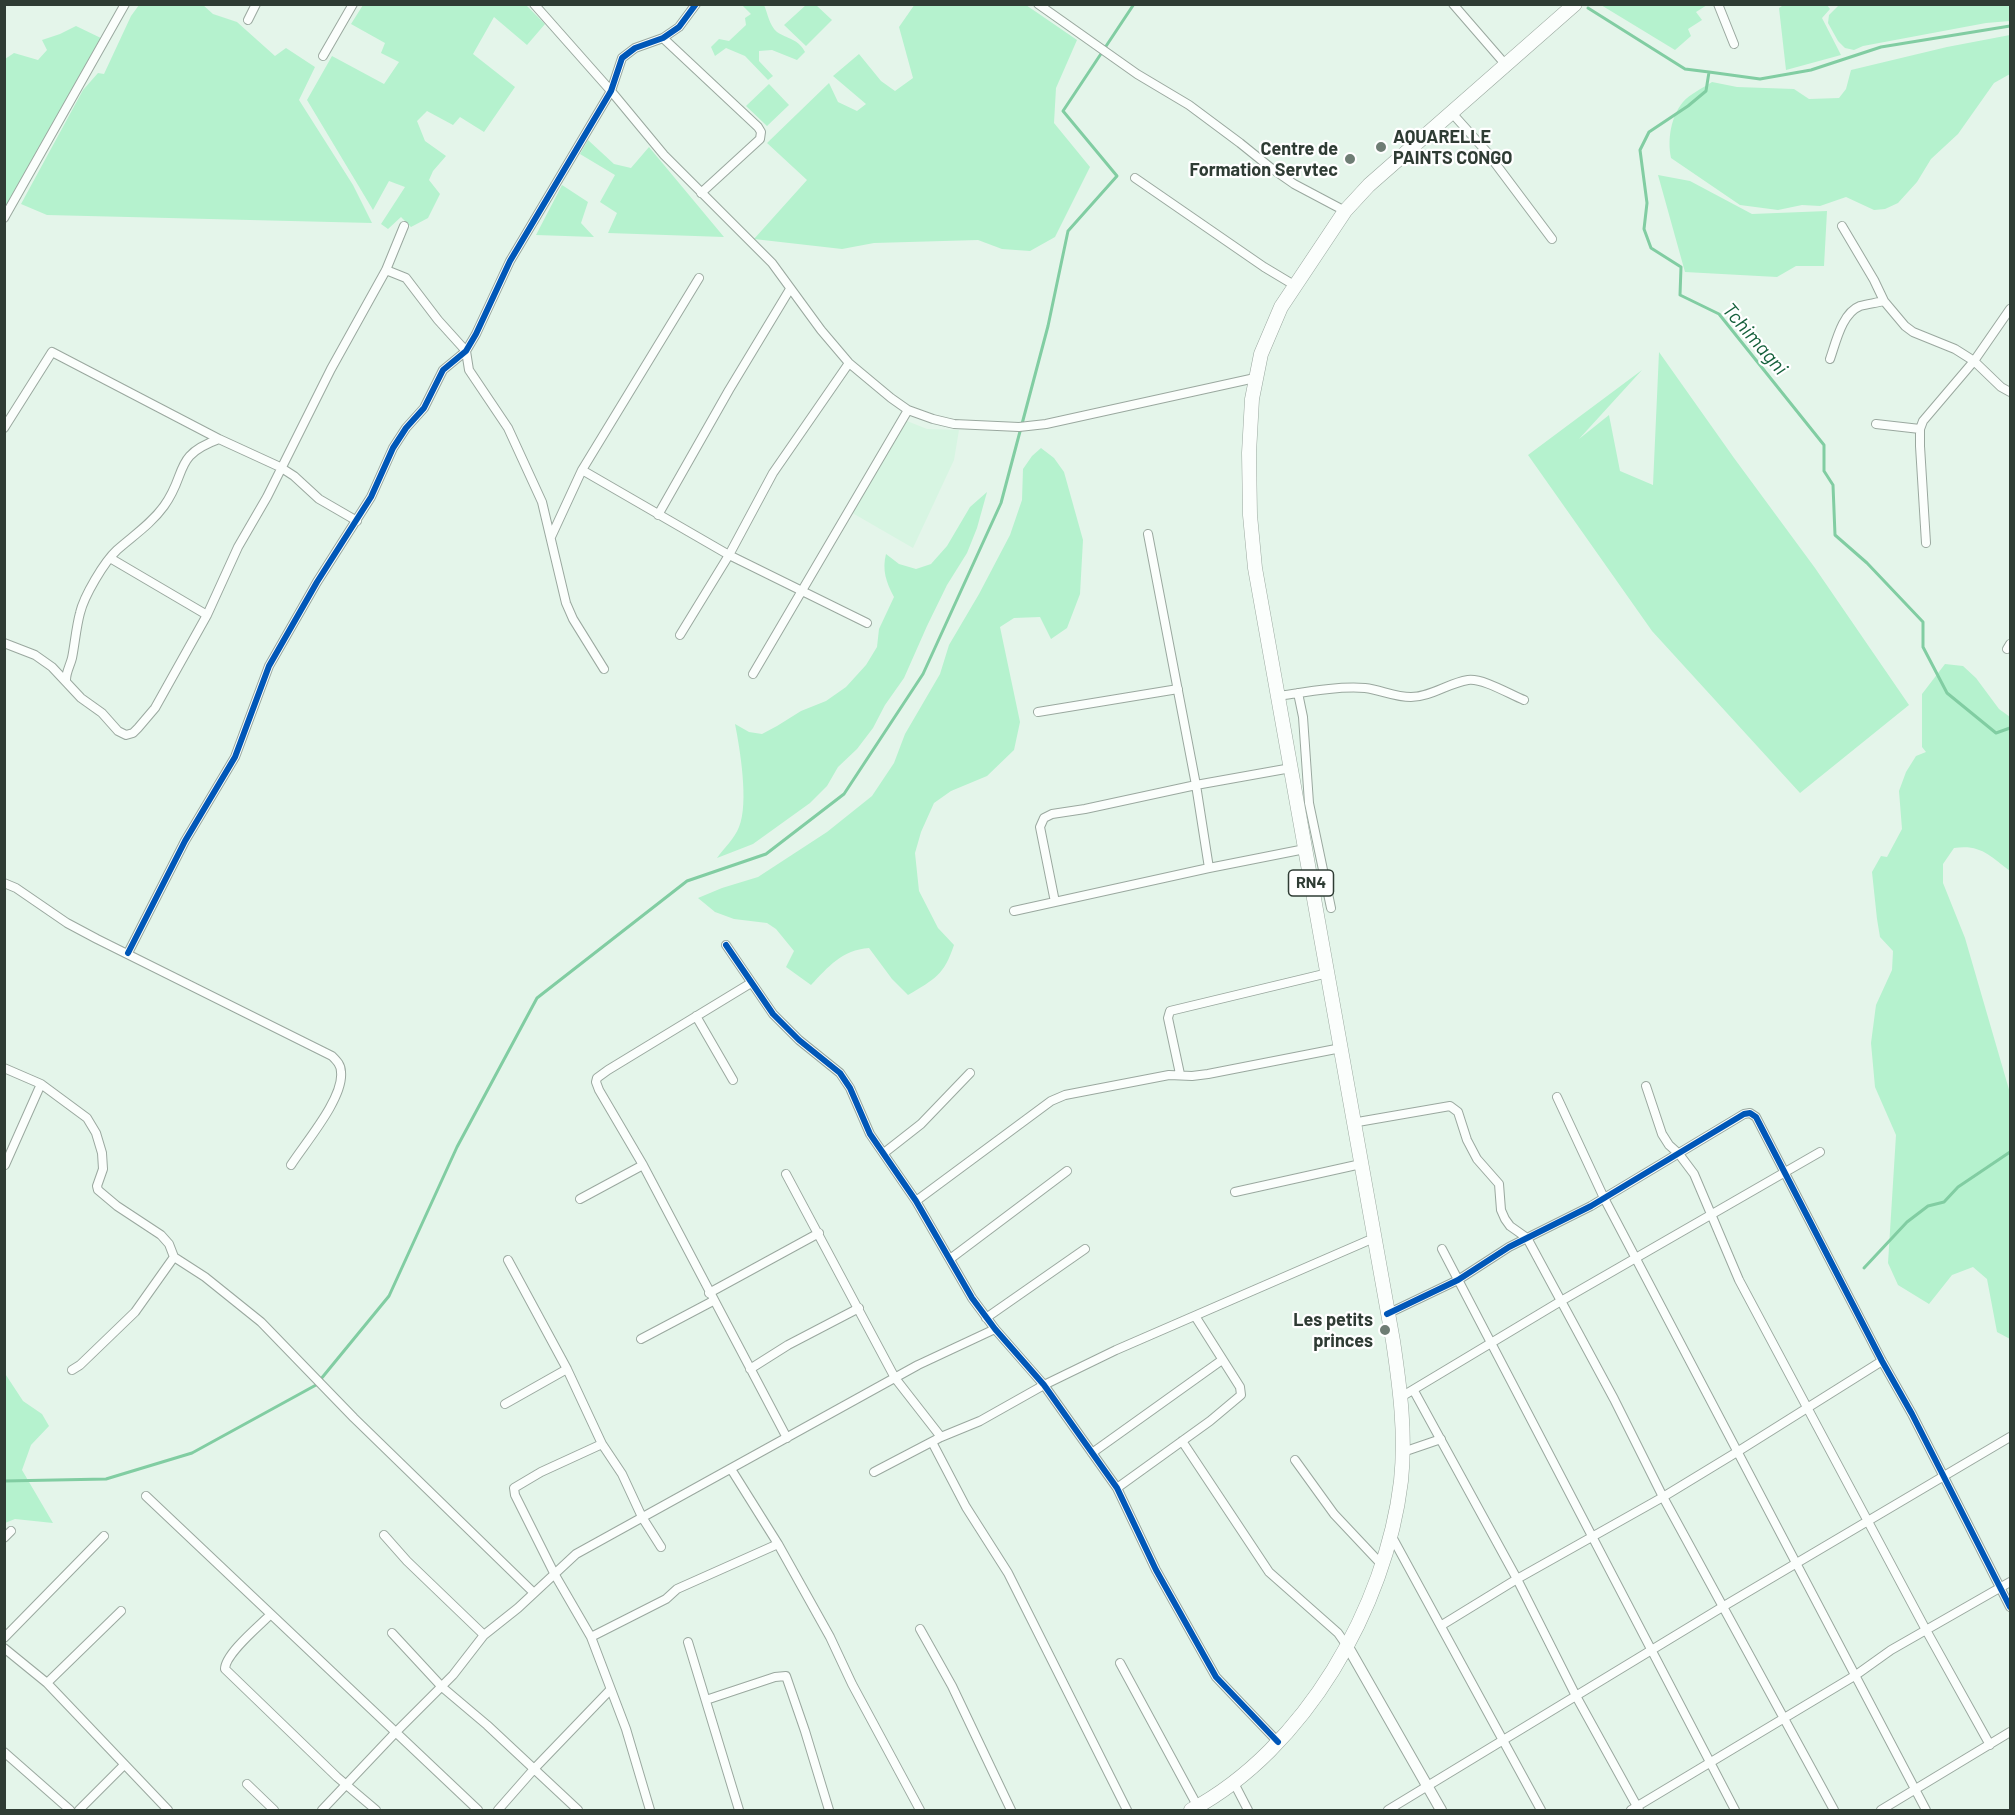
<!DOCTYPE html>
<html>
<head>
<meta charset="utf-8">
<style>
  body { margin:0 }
  #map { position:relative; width:2015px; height:1815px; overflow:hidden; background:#e4f5ea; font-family:Barlow,sans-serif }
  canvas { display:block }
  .frame { position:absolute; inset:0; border:6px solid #2f3c34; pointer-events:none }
</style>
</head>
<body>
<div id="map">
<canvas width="2015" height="1815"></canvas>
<div class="frame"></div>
</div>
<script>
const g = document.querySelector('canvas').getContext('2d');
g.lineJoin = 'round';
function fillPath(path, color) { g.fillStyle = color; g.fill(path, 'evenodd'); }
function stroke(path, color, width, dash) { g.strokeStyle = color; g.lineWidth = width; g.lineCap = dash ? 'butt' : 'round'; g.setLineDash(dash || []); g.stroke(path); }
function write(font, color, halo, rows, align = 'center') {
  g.font = font + ' Barlow,sans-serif'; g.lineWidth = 4.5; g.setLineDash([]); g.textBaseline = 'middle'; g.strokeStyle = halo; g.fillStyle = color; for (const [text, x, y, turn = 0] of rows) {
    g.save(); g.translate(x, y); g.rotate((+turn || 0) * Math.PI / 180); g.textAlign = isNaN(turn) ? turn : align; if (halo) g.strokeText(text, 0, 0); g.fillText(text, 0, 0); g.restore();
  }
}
const built = new Path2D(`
  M902,419l25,10 32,1 -5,30 -41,88 -64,-37z`);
const green = new Path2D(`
  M915,4l111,1 51,35 -21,48 -2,35 36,44 -35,70 -25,14 -28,-2 -24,-9 -104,3 -32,6 -88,-10 53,-59 -40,-37 62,-60 9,19 19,9 9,-7 -33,-28 26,-22 22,27 14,10 18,-13 -14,-51z
  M1785,4l42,1 3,4 -8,9 19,37 -55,15 -7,-62z
  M139,5h64l10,9 24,8 38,34 11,-8 29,19 -16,33 54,85 19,38 -325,-8 -26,-11 62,-114 15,-17 6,1 27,-58z
  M363,5h163l19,19 -18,21 -33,-28 -21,37 42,33 -31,45 -24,-15 -7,8 -26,-14 -10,10 8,20 21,15 -13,15 -4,9 11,14 -12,24 -17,9 -10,-10 -13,12 -7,-5 24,-37 -16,-6 -16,29 -66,-110 25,-44 52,28 15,-22 -18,-9 4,-10 -34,-19z
  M742,5h22c4,9 5,20 13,27 10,7 22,7 28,20l-8,8 -25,-10 -13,1v10l14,15 -5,4 -23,-24 -19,-8 -11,8 -4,-9 8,-8 10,2 17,-16 -1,-7 6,-4z
  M806,5h10l16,15 -26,26 -22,-21z
  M1601,5v-1l106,1 -11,7 6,8 -14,9 3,7 -16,14z
  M1839,5h171v16l-24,2 -123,23 -9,4 -9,-2 -7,-7 -10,-18 1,-8z
  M76,26l29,14 -100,170v-151l9,-6 24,7 9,-10 -5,-10 18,-6z
  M2010,35v39l-16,9 -36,51 -27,25 -14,23 -19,21 -13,6 -11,1 -28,-13 -26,9 -18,-1 -24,5 -38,-5 -69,-47c-4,-18 0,-42 12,-56 7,-8 20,-14 29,-20l25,5 57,2 15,10 30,-1 7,-9 5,-19 96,-23z
  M769,84l20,21 -22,21 -21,-20z
  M588,140l26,24 17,4 18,-21 75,90 -116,-4 9,-20 -17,-11 15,-27 -35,-21z
  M1658,175l32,6 62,33 75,-3 -3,55h-28l-19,11 -92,-5z
  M562,185l26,17 -7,21 13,14 -58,-2z
  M1659,352l75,106 81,110 94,137 -109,88 -148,-162 -124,-176 114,-85 -63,69 30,-24 11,56 33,14z
  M1041,448l13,10 10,14 19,68 -3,54 -13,34 -16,11 -11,-22 -26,1 -14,9 20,95 -6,28 -27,26 -36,15 -17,12 -13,29 -6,21 4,38 19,37 16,17c-10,30 -19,34 -46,50l-16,-16 -23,-31c-27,2 -41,19 -58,37l-25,-18 8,-16 -18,-22 -9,-6 -33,-4 -19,-7 -17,-14 24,-10 36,-11 69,-45 45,-36 22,-33 11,-29 35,-60 9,-29 30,-51 31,-59 12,-35 1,-31 9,-13z
  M987,492l-10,36 -10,25 -20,32 -20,41 -23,52 -19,27 -12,23 -16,21 -19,18 -11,19 -17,17 -57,41 -36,14c7,-10 18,-20 22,-31 10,-24 1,-78 -4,-103l14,8 13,2 15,-8 24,-15 25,-10 20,-14 20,-22 11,-18 2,-18 15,-32c-8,-15 -12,-27 -8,-43l13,10 17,5 15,-5 16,-18 23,-39z
  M1945,664l18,2 13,12 23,31 11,8v154c-20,-15 -29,-27 -56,-23l-11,16v19l22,55 45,155v246l-13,-7 -10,-53 -14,-12 -21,8 -23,29 -31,-19 -10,-22 8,-128 -21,-48 -4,-44 5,-38 16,-35 1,-19 -13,-14 -3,-18 -5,-47 9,-16 6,1 15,-28 -3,-38 7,-19 10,-16 10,-4 -4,-5v-53z
  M4,1372l19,29 19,13 7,12 -18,19 -9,25 31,53 -38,-4 -10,4z`);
const stream = new Path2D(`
  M1588,8l97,61 24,3 -3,19 -18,15 -39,26 -9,18 7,53 -3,26 7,19 30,19 -1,28 39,19 105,131v26l9,14 2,50 32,28 56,59v25l24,46 49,40 14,-5
  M1709,72l51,7 51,-9 70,-23 129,-21
  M1864,1268l43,-46 21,-16 16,-4 14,-15 52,-35
  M4,1481l102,-2 86,-26 124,-68 73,-89 68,-149 80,-149 150,-117 79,-27 78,-60 79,-120 78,-171 47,-177 20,-95 49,-55 -54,-65 71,-107`);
const minor = new Path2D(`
  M534,4l77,87 53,64 108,108 49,67 28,33 42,35 17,12 25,9 21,5 65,3 27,-3 209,-46
  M1038,4l99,70 52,31 51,38 31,25 23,16 51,27
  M1453,4l52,60
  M1718,4l16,40
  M248,20l8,-16
  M663,38l95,89 3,5 -1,7 -59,54
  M323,56l30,-52
  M1451,112l35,39 66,88
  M1135,178l129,89 30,18
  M4,218l121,-214
  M1842,226l32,54 10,21 21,25 8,6 42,17 19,12 27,26 9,5
  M386,270l20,8 32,42 28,31 3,19 39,58 34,74 24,101 7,16 31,50
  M1830,359c6,-17 12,-46 30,-53 7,-2 16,-3 24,-5
  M1876,424l44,5
  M4,428l48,-76 167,87 61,28 14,9 25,23 38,22
  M582,470l147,85 138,68
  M658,515l71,-125 61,-101
  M1148,534l48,251 13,83
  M551,537l31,-67 117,-192
  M1926,543l-6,-97v-17l3,-8 51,-60 36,-52
  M110,558l97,57
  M680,635l49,-80 44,-82 76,-110
  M4,643l31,12 17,12 29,31 21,15 16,18 8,4 7,-2 5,-5 17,-20 52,-93 31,-68 29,-50 64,-128 55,-99 18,-44
  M2007,649l3,-5
  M753,674l155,-264
  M66,680c0,-8 4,-14 6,-22 3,-15 4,-30 8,-45 4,-17 24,-51 37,-63 17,-15 34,-26 47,-44 24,-33 8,-50 55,-67
  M1298,693l5,24 6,86 22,105
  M1278,696c28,-4 59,-10 87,-8 16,2 30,9 46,9 20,0 37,-14 57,-17 15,-2 41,14 56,20
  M1038,712l140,-23
  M4,883l12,5 51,35 30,16 235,117c5,5 9,9 9,16 3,26 -36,71 -50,93
  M1055,902l-15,-75 4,-9 8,-4 33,-5 111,-24 95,-17
  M1014,911l195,-43 96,-19
  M726,945l47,69 26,26 41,33 10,15 20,46 46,67 56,97 23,31 49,56 73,103 39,82 60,107 62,65
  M128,953l57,-112 50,-84 34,-91 48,-84 54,-85 22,-49 13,-20 18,-20 19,-38 23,-19 10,-17 34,-73 101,-170 11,-33 13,-10 28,-10 16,-11 17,-23
  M751,983l-143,87 -11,8 -1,4 3,8 44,75 144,273
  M696,1016l37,64
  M4,1068l37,16 46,34 9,15 6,20 1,16 -6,17 1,4 19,16 44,29 8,9 5,13 31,20 56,45 93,96 180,175
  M1180,1074l-12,-56 2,-7 158,-38
  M1646,1086l16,48 7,11 10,9 15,20 45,106 187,350 64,115
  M1557,1097l47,101 322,612
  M1352,1123l98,-17 8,6 9,28 10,19 22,25 2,26 4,9 5,7 17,12 87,161 49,98 171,313
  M884,1153l37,-29 49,-51
  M5,1165l36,-81
  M786,1174l109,204 46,59
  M1235,1192l126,-28
  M580,1199l63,-34
  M916,1201l135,-100 14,-6 104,-20 23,1 16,-2 133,-26
  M1442,1249l293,561
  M950,1259l117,-88
  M508,1260l59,109 35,75 20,30 20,43 19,30
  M709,1293l110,-60
  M1387,1314l71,-34 51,-33 82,-41 153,-92 6,-1 6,4 126,244 30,53 98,193
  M986,1318l99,-69
  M641,1339l72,-38
  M750,1369l38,-24 71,-37
  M72,1370l8,-5 55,-53 39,-55
  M1414,1391l103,188 59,117 63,114
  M1401,1397l160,-96 259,-149
  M505,1404l62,-35
  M1182,1441l87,131 69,61 9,13
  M932,1442l34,65 42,66 119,237
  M602,1444l-61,28 -27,16 1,7 40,80 36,62 35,92 24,81
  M1403,1452l38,-13
  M1092,1453l130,-93
  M1295,1460l39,54 48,51
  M731,1469l47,75 52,93 22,47 68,126
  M874,1472l67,-35 39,-16 64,-36 72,-35 258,-112
  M1117,1488l93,-67 31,-26 -1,-8 -45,-71
  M146,1496l332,314
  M384,1535l23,26 77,74
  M1391,1535l150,275
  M4,1538l7,-7
  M270,1615c-11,11 -45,39 -45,54l112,108 39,33
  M1442,1625l75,-46 146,-82 74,-45 145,-91
  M920,1629l32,57 59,124
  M392,1633l50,54 45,38 91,85
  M591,1637l75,-38 11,-10 101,-45
  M4,1638l100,-102
  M688,1642l51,168
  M4,1648l43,35 121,127
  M1120,1663l78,144
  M47,1683l74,-72
  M706,1700l69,-23 11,-1 19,55 24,79
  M4,1752l66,58
  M1234,1783l14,27
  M247,1784l27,26
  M79,1810l45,-45
  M322,1810l73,-77 58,-58 31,-40 34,-27 58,-54 342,-189 77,-36
  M498,1810l36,-41 76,-79
  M1388,1810l336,-204 286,-169
  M1631,1810l225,-135 35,-25 119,-68
  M1881,1810l129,-78`);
const tertiary = new Path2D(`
  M1348,1647l93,163`);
const trunk = new Path2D(`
  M1191,1810c114,-61 195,-203 210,-329 5,-47 -1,-93 -8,-140l-138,-773 -5,-53 -1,-62 3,-54 9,-45 20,-47 64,-96 24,-26 206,-181`);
const cycleway = new Path2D(`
  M726,945l47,69 26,26 41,33 10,15 20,46 46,67 56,97 23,31 49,56 73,103 39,82 60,107 62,65
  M128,953l57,-112 50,-84 34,-91 48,-84 54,-85 22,-49 13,-20 18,-20 19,-38 23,-19 10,-17 34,-73 101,-170 11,-33 13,-10 28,-10 16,-11 17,-23
  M1387,1314l71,-34 51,-33 82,-41 153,-92 6,-1 6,4 126,244 30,53 98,193`);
const markers = [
  [1381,147,6,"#6e7d74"],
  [1350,159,6,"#6e7d74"],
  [1385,1330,6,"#6e7d74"]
];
const shields = [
  [1311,883,45]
];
const shieldNames = [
  ["RN4",1311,883]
];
const poiNames = [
  ["AQUARELLE",1393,137,"left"],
  ["PAINTS CONGO",1393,158,"left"],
  ["Centre de",1338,149],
  ["Formation Servtec",1338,170],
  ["Les petits",1373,1320],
  ["princes",1373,1341]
];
const waterNames = [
  ["Tchimagni",1755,339,49]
];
fillPath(built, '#d7f5e2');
fillPath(green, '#b5f2ce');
stroke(stream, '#81cda2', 3);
stroke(minor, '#9aa89f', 10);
stroke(tertiary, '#9aa89f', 12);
stroke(trunk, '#9aa89f', 15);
stroke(minor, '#fbfefc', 8);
stroke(tertiary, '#fbfefc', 10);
stroke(trunk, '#fbfefc', 14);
stroke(cycleway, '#0057b8', 6);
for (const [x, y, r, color] of markers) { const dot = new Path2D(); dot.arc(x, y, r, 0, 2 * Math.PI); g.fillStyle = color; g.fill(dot); stroke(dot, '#fff', 2); }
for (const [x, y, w] of shields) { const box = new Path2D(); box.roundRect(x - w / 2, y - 13, w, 26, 4.5); g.fillStyle = '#fff'; g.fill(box); stroke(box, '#2f3c34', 1.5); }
write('bold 16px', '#2f3c34', null, shieldNames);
write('bold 18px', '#2f3c34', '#fff', poiNames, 'right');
write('italic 20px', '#16613c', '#fff', waterNames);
</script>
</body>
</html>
